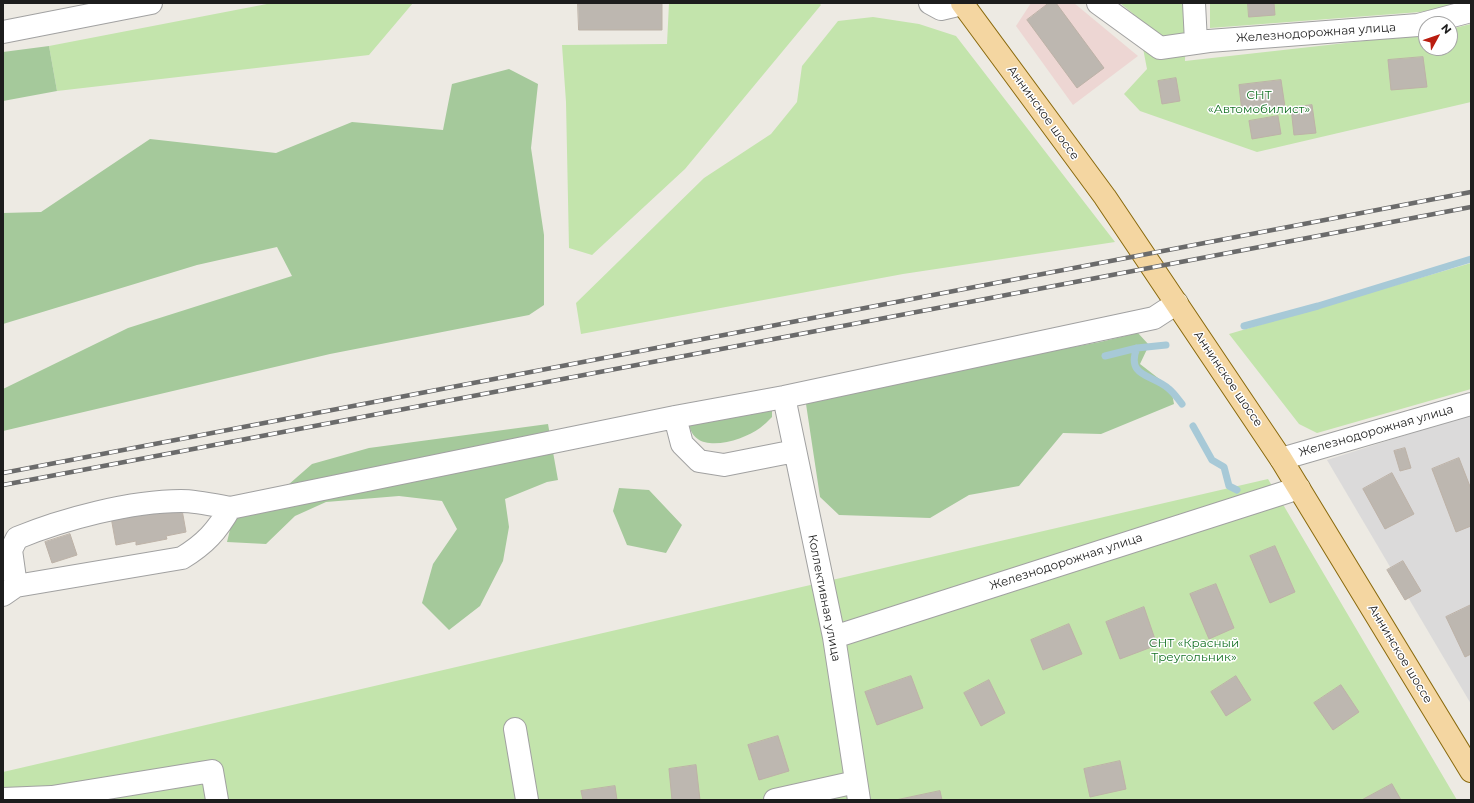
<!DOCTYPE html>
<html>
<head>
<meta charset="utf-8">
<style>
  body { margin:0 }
  #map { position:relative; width:1474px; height:803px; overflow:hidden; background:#edeae3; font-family:Montserrat,sans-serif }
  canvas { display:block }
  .frame { position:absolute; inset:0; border:4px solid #1d1d1d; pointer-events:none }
  .north { position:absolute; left:1418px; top:16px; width:40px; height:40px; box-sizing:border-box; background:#fff; border:1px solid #a5a5a5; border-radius:50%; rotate:50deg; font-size:11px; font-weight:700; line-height:16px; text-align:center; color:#1d1d1d }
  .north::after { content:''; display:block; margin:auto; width:14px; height:18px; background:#b91d10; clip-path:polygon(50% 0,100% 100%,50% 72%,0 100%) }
</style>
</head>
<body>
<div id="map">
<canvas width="1474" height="803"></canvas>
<div class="frame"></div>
<div class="north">N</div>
</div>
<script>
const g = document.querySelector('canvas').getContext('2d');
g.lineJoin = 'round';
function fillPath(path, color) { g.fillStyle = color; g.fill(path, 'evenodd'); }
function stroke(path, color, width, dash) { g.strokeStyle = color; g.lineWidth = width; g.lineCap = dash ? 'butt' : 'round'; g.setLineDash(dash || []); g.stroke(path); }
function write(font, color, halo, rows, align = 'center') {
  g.font = font + ' Montserrat,sans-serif'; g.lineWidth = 3; g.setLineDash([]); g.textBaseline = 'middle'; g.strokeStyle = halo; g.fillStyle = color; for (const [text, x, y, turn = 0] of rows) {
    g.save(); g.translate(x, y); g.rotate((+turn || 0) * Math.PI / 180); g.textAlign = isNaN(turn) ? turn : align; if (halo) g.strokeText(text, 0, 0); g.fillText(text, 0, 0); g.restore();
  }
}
const residential = new Path2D(`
  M1471,414v290l-144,-244z`);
const commercial = new Path2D(`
  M1031,3h43l64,53 -65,49 -57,-79z`);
const grass = new Path2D(`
  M272,3h141l-44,52 -312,36 -8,-45z
  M669,3h150l2,2 -136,164 -93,86 -23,-7 -3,-146 -4,-57 105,-1z
  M1120,3h66l-1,58 241,-27v14h24v-19l21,-5v78l-214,50 -117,-41 -16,-17 23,-25 -10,-52z
  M1210,3h258l-48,9 -210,16z
  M873,17l46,7 37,12 159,206 -212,32 -322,60 -5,-31 128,-125 67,-44 26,-32 5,-36 36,-45z
  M1471,263v126l-154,44 -18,-9 -70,-90z
  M1268,479l189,321h-1454v-28z`);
const forest = new Path2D(`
  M49,46l8,45 -54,10v-49z
  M509,69l29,15 -7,64 13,87v70l-15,10 -199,39 -327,77v-42l125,-61 164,-52 -15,-29 -80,18 -194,59v-111l38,-1 109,-73 126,14 76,-31 91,8 9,-46z
  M1138,333l11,12 -9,19 31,24 3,16 -73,30 -38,-1 -44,53 -50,9 -39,23 -91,-3 -19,-18 -14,-93 19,-11 275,-51z
  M772,410v7c-4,4 -8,8 -12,11 -18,13 -67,29 -71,-5z
  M548,424l10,56 -11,2 -42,17 4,28 -6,34 -23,45 -31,24 -27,-27 11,-39 24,-35 -15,-28 -43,-5 -73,6 -31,14 -29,28 -39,-2 7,-29 46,-21 32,-28 57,-16z
  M619,488l30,2 33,35 -16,28 -39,-8 -14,-34z`);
const stream = new Path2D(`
  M1244,326l74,-20 153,-47
  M1137,348c-12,29 17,27 32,41 5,4 9,10 13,15
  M1105,356l32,-8 29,-3
  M1193,426l19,34 12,7 5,19 8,4`);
const building = new Path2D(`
  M578,3h84v27h-83z
  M1049,3h7l48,65 -27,20 -50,-68z
  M1248,3h26l1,12 -26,2z
  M1423,57l4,30 -36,3 -3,-30z
  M1176,78l4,23 -18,3 -4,-23z
  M1281,80l4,27 -43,5 -3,-27z
  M1312,105l4,28 -22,2 -3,-27z
  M1278,116l3,18 -29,5 -3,-18z
  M1405,448l6,20 -11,3 -6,-20z
  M1459,458l12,31v37l-15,6 -24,-63z
  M1392,473l22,41 -29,15 -22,-40z
  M181,504l5,28 -20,4 1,3 -31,6v-4l-20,4 -5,-28z
  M70,534l7,21 -25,8 -7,-21z
  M1275,546l20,46 -25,11 -20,-47z
  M1403,561l18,30 -16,9 -18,-30z
  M1216,584l18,44 -25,11 -19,-45z
  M1471,605v49l-6,3 -19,-40z
  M1144,607l13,38 -37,14 -14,-37z
  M1069,624l13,30 -39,16 -12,-30z
  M911,676l12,32 -46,17 -12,-33z
  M1236,676l15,24 -25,16 -15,-24z
  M989,680l16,33 -24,13 -17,-33z
  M1341,685l18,27 -26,18 -19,-27z
  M778,736l11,35 -30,9 -11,-35z
  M1120,761l6,28 -36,8 -6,-28z
  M696,765l4,35h-28l-3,-31z
  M1392,784l9,16h-39z
  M615,786l2,14h-34l-2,-9z
  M940,791l2,9h-46z`);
const minor = new Path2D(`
  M930,3l11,6 21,-5
  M1098,3l62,45 49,-7 209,-16 53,-14
  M1194,3l2,39
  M3,32l148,-29
  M784,397l50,240 25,163
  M675,417l7,27 17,17 25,4 71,-14
  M1281,459l190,-55
  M16,586l-5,-36 6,-12c46,-19 114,-37 164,-37 16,0 33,4 49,7l445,-91 109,-20 370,-79 23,-15
  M3,595l13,-9 166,-28c23,-14 35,-27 48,-50
  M834,637l465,-149
  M515,729l12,71
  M3,799l49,-2 160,-26 5,29
  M775,800l81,-18`);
const major = new Path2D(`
  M962,3l143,194 176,262 190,312`);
const rail = new Path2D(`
  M3,473l1468,-281
  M3,485l1468,-278`);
const streetNames = [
  ["Железнодорожная улица",1316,33,-4],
  ["Аннинское шоссе",1043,113,54],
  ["Аннинское шоссе",1228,379,56],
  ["Железнодорожная улица",1376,431,-16],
  ["Железнодорожная улица",1066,562,-18],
  ["Коллективная улица",824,598,79],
  ["Аннинское шоссе",1400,654,59]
];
const parkNames = [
  ["СНТ",1259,95],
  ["«Автомобилист»",1259,109],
  ["СНТ «Красный",1194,643],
  ["Треугольник»",1194,657]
];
fillPath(residential, '#dbdada');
fillPath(commercial, '#edd6d3');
fillPath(grass, '#c3e4ac');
fillPath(forest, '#a5c99b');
stroke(stream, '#a7c9d7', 7);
fillPath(building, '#bdb7b0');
stroke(building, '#bdb2a7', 1);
stroke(minor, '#a1a1a1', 24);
stroke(major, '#89690c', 24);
stroke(minor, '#fff', 22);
stroke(major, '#f4d6a1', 22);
stroke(rail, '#6b6b6b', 4.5);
stroke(rail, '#fff', 3, [9]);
write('12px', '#1d1d1d', '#fff', streetNames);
write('12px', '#147123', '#fff', parkNames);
</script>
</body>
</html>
